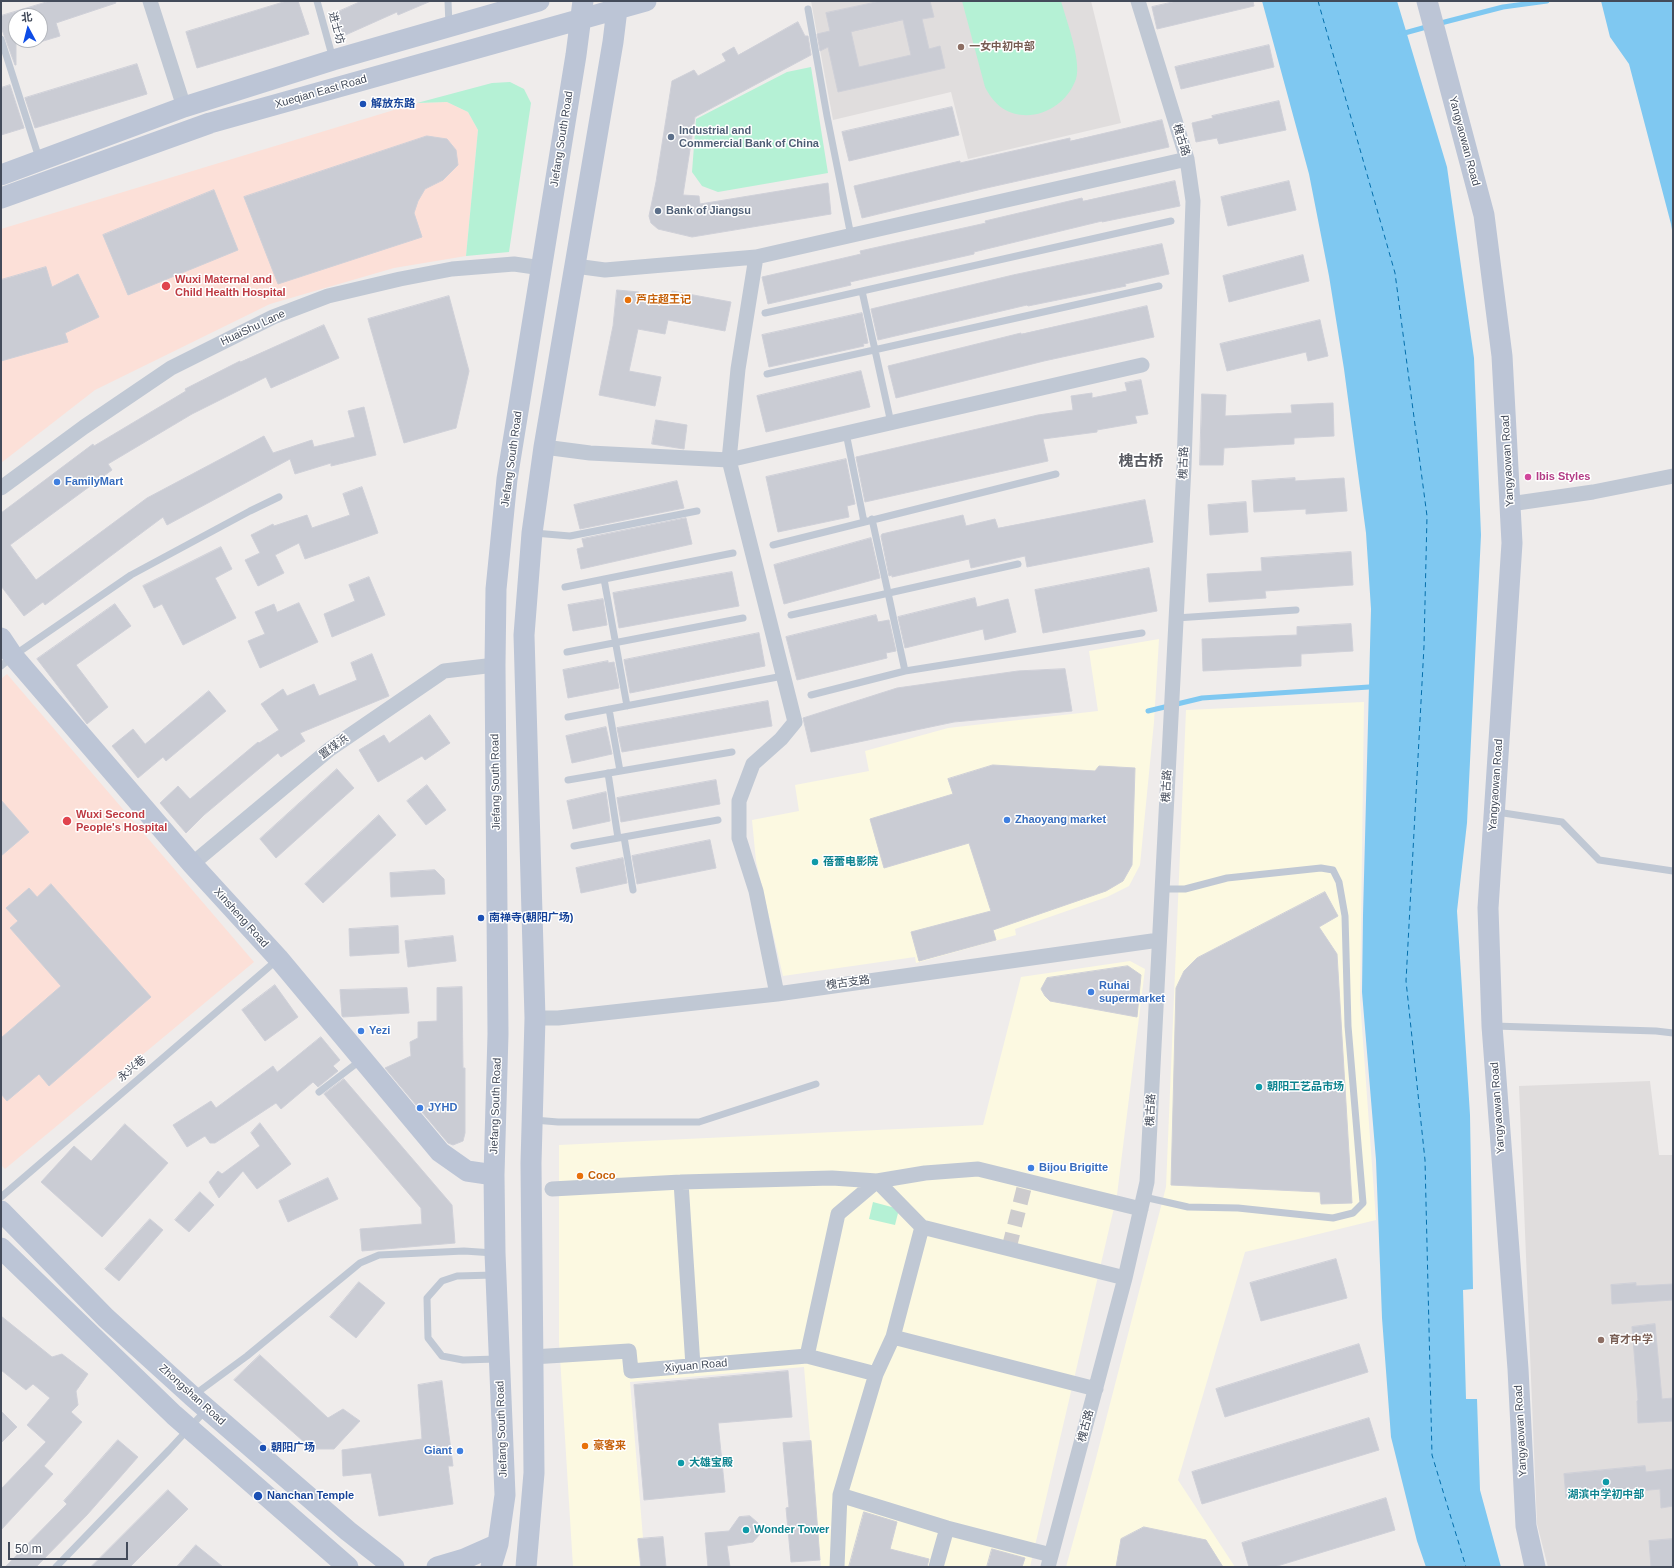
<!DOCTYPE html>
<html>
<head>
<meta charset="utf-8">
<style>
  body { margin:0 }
  #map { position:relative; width:1674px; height:1568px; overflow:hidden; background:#efeceb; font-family:Helvetica,"Noto Sans SC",sans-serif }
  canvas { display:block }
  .frame { position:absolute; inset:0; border:2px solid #434b5a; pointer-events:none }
  .north { position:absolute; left:8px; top:8px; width:40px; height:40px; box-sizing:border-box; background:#fff; border:1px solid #b4b7bd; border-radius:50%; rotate:353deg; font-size:11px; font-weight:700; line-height:16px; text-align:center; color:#434b5a }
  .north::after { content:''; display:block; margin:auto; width:14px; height:18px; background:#0e4ce6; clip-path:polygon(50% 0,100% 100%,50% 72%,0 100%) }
  .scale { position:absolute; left:8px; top:1542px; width:120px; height:18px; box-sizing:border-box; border:2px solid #434b5a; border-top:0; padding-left:5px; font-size:12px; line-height:14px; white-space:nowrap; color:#434b5a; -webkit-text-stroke:3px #fff; paint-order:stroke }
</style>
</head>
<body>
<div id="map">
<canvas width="1674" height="1568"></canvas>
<div class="frame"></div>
<div class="north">北</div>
<div class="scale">50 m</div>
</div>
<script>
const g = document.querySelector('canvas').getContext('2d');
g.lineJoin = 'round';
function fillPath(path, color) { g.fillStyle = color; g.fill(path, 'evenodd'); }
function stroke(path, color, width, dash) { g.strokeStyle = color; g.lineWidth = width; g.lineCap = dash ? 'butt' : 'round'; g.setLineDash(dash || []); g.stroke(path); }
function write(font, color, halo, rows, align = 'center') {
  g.font = font + ' Helvetica,"Noto Sans SC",sans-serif'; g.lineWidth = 3; g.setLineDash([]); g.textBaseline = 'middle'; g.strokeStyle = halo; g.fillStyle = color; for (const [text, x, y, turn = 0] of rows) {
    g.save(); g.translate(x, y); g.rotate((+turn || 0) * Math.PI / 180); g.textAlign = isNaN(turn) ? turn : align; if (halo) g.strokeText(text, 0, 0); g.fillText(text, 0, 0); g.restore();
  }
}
const commercial = new Path2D(`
  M1159,639l-5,83 -14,143 -11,21 -22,11 -92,32 1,6 -100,28 -1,-6 -132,19 -27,-115 -4,-41 47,-9 -4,-26 74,-14 -4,-20 83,-23 150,-17 -9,-60z
  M1364,702l-4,298 16,220 -131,32 -67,228 57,87h-169l29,-105 71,-275 20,-477z
  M1130,961l15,8 -28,226 -87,372h-209l-17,-200 -174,15 13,156 -6,1 3,28h-67l-14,-226v-196l424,-20 38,-148z`);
const education = new Path2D(`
  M811,1h280l30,122 -153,36 -17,-67 -118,28z
  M1650,1081l9,74h14v412h-125l-11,-43 -18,-438z`);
const medical = new Path2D(`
  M447,102l21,10 10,18 -12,126 -72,12 -124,36 -175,86 -94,73v-234l416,-126z
  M7,674l247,288 -249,207 -4,-4v-486z`);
const green = new Path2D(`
  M962,1h99c5,18 21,61 15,78 -10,29 -46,47 -74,29 -8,-6 -13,-13 -17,-21z
  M811,67l17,106 -110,19 -16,-6 -10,-14 4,-53 91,-47z
  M510,82l14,7 7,14 -22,149 -43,4 12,-126 -10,-18 -21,-10 -30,1 75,-20z
  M873,1202l26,7 -4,16 -26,-6z`);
const water = new Path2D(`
  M1262,1h135l50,166 27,191 7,177 -14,288 -10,88 13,204 3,174 -10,1 3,109h11l3,91 21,77h-75l-9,-26 -26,-104 -9,-119 -6,-158 -14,-168 1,-77 8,-306 -5,-76 -22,-164 -15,-93 -20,-102z
  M1601,1h72v235l-2,-12 -42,-160 -19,-27z`);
const stream = new Path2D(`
  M1437,24l66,-17 44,-6
  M1401,34l29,-8
  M1148,711l54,-13 167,-11`);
const ferry = new Path2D(`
  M1318,1l77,272 32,243 -3,130 -18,335 19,179 7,295 34,112`);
const building = new Path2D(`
  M50,1h65l1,2 -60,20 4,13 -20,6v-26h-24v49h-1l-14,-38v-11z
  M287,1h11l11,33 -112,34 -11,-36z
  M362,1h69l-33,14 -1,-3 -56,25 -10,-22z
  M881,1h49l4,16 -12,2 7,30 11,-3 5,22 -107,24 -10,-45 -8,4 -3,-17 13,-3 -4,-18zM903,20l8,35 -52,12 -8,-35z
  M1177,1h76l1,5 -97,23 -5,-22z
  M798,22l7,14h3l3,19 -116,62 -12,78 16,1 1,8 128,-21 3,31 -139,23 -34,-8 -7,-6 -2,-7 7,-34 16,-101 22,-11 4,6 28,-15 -4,-7 12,-7 4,8z
  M1269,45l5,22 -93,22 -6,-22z
  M137,64l10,30 -112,34 -10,-30z
  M10,85l14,43 -23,7v-47z
  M1279,101l7,29 -67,14 -2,-6 -21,4 -4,-19 21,-5 -1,-2z
  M952,107l7,28 -110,26 -7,-29z
  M1162,120l7,27 -187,42 -120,29 -8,-32 106,-25v2l110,-25v3z
  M427,136l20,3 9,11 2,15 -15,15 -18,9 -7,12 -4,12 8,24 -144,47 -34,-87z
  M1175,181l5,25 -78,16v-1l-128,31v2l-124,28 1,3 -83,19 -6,-27 99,-23 -1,-3 126,-28 -1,-2 97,-23 1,3z
  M1289,181l7,29 -68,16 -7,-29z
  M214,190l24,60 -110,45 -25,-60z
  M1162,244l7,30 -44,10 1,2 -98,20 -1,-1 -149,35 -7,-31 142,-34z
  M1303,255l6,26 -80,21 -6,-26z
  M46,267l6,20 26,-13 21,43 -34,16 3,9 -67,19v-81z
  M617,290l22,2v4l31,5 2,-10 59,11 -6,29 -57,-11 -3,14 -27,-5 -9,42 32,6 -6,29 -56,-11 14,-69z
  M449,296l20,75 -13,57 -52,15 -36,-124z
  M1147,306l7,31 -110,24 -148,37 -8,-32 133,-33v1z
  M862,313l6,30 -5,1 1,2 -95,21 -7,-32z
  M1320,320l8,36 -20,5 -2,-9 -79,19 -7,-27z
  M324,325l15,33 -68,30 -5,-11 -74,37 -84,50 4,6 -102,75 26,35 111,-82 117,-62 9,17 39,-13 2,7 41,-10 -7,-26 16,-4 12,48 -45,11v-3l-36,11 -5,-15 -123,66 -4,-8 -118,88 -2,-3 -19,14 -23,-30v-73l92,-69 1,2 92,-55 -1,-2 55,-28v1z
  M861,371l9,36 -104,25 -9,-36z
  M1141,380l7,34 -13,2 2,7 -40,7v2l-54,7 5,22 -183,41 -9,-45 182,-42 35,-5 -2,-14 21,-3v5l35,-7 -2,-8z
  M1202,394l24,1 -1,21 67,-3 -1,-8 42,-2 1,33 -40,2v6l-70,4 -1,17h-23z
  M656,420l31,5 -3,24 -32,-5z
  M846,459l9,45 -8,2 2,11 -71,15 -12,-55z
  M1295,478v3l49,-3 3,33 -41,3v-5l-52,3 -2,-31z
  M677,481l7,27 -104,21 -6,-24z
  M362,487l16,46 -73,26 -6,-16 -24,12 9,18 -26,13 -13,-26 15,-7 -9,-18 22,-11 1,2 33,-11 5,13 38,-13 -7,-21z
  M1145,500l8,42 -126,25 -2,-11 -54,12 -2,-9 -77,18v-2l-3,1 -8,-40 1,-2 81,-19 3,11 29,-7 3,9z
  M1246,502l2,30 -38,3 -2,-30z
  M686,518l6,26 -111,25 -4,-20 7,-2 -2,-8z
  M871,538l9,40 -96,26 -10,-39z
  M221,547l11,22 -17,9 21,40 -53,27 -21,-41 -8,4 -11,-22z
  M1351,552l2,33 -88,6 1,7 -57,4 -2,-28 55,-3 -1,-13z
  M1149,568l8,43 -114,22 -8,-43z
  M732,572l7,34 -120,22 -6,-35z
  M369,577l16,38 -53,22 -8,-23 31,-13 -6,-16z
  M975,598l2,9 31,-8 8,33 -31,8 -2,-11 -78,19 -7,-31z
  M603,599l4,26 -34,6 -5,-26z
  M299,603l19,39 -58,26 -12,-27 17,-7 -10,-22 19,-8 3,8z
  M115,604l16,22 -55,39 32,42 -21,17 -50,-65z
  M876,615l2,7 11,-2 7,31 -10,2 1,5 -90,22 -11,-43z
  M1351,624l2,27 -52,3v12l-98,5 -1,-32 95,-4v-8z
  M759,633l6,33 -135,27 -6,-33z
  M372,654l17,42 -89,37 5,8 -24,16 -3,-4 -74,62 -18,18 -26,-30 18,-17 12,13 68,-57 1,1 20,-13 -18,-26 22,-15 4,7 27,-12 5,12 38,-16 -6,-17z
  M608,661v2l6,-1 5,26 -51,10 -5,-28z
  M1065,669l7,42 -118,11 -143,30 -8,-34 94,-30 121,-17z
  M209,691l17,20 -60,50 -3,-4 -25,21 -26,-32 21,-17 12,15z
  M768,701l4,25 -150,26 -5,-24z
  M430,715l20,28 -25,17 -3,-4 -44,26 -19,-32 25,-15 5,8z
  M606,727l6,27 -40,9 -6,-27z
  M993,765l102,6 4,-5 36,2 -3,97 -9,16 -17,10 -113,39 3,10 -77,21 -8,-29 80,-21 -22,-68 -85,25 -14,-49 83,-25 -5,-15z
  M337,769l17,19 -78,70 -16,-19z
  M716,780l4,24 -99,18 -4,-24z
  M427,785l19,25 -20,15 -19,-24z
  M606,792l4,29 -37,8 -6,-28z
  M1,800l28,32 -28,24z
  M379,815l17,20 -73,68 -18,-19z
  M710,840l6,28 -79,16 -5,-28z
  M623,858l4,25 -46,10 -5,-25z
  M435,870l9,9 1,15 -54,3 -1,-24z
  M51,884l100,113 -102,89 -10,-12 -32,27 -6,-7v-56l60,-52 -51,-58 8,-7 -12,-13 23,-20 8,9z
  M1325,892l13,24 -19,11 18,27 15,249 -31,1 -1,-12 -149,-7 5,-197 8,-17 13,-13z
  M398,926l1,27 -49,3 -1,-27z
  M453,936l3,25 -48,6 -3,-26z
  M1128,966l13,9 -4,42 -87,-16 -5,-5 -4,-7 6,-11z
  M275,985l23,32 -33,24 -23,-31z
  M462,987l1,81h2v65l-2,8 -10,4 -5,-2 -63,-75 26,-12 -1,-14 8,-4v-16l19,-1v-33z
  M407,988l2,25 -66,4 -1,-1 -2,-26z
  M321,1037l19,23 -7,6 5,5 -20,16 -5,-5 -32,27 -5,-6 -61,40h-5l-5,-7 -18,11 -14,-22 38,-24 5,7 57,-42 4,6z
  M344,1079l108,126 3,38 -93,8 -2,-22 62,-5 -1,-16 -97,-114z
  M260,1123l31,41 -34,25 -14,-18 -24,27 -10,-16 9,-11 4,3 38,-28 -9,-13z
  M125,1124l43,39 -66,74 -61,-55 33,-36 17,15z
  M328,1178l10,21 -50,23 -9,-21z
  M200,1192l14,13 -25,27 -14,-12z
  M150,1219l13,11 -44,51 -14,-12z
  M1336,1259l11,39 -86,23 -11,-38z
  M359,1282l26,21 -29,35 -26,-21z
  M1636,1283v3l37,-2v16l-61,4 -1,-19z
  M1,1316l51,41 10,-3 26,20 -12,17 2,14 -7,7 11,10 -38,44 9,8 -52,56v-41l45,-47 -19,-17 23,-27 -17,-14 -7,6 -25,-20z
  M1655,1324l7,75 11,-1v23l-35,2 -1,-22 1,-1 -6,-73z
  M1359,1344l9,28 -143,45 -9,-28z
  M260,1355l68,63 15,-9 17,12 -26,28h-22l-78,-69z
  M788,1371l4,46 -74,6 7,69 -81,8 -10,-115z
  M442,1381l11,85h-5l5,38 -74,12 -8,-43 -28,3 -1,-26 80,-11 -4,-54z
  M1,1411l16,16 -16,16z
  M1369,1418l10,32 -177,54 -10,-32z
  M118,1440l20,17 -51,58 -51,52h-31l62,-63 -3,-3z
  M811,1441l9,119 -29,2 -5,-54 3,-1 -6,-64z
  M1645,1466l1,6 27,-3v37l-12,2 -1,-19 -94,9 -2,-24z
  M168,1490l20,19 -58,58h-39z
  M1386,1498l9,32 -121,37h-25l-7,-24z
  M864,1512l33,10 -7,27 39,10 -2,8h-78z
  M750,1516l8,7 2,11 -7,8 -26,4 3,21h-22l-3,-34 24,-2 10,-14z
  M1144,1527l62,13 17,27h-107l5,-28z
  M663,1537l3,30h-25l-3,-28z
  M1673,1539v28h-22l-2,-26z
  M196,1545l27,22h-46z
  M992,1549l33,9 -3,9h-35z`);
const streetTunnel = new Path2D(`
  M1009,1248l17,-68`);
const lane = new Path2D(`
  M317,1l16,58
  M448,1l1,24
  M808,9l19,107 24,120
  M1,39l38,119
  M862,291l29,132
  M765,313l406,-92
  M767,374l392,-88
  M846,433l18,89
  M872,519l33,152
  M534,533l36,3 127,-25
  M773,545l283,-71
  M604,579l23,127
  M565,587l168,-34
  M791,615l227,-51
  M1176,618l120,-8
  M567,652l176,-34
  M1,666l12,-10 118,-81 119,-64 29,-14
  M811,695l94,-24 237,-38
  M609,709l11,62
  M568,717l215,-41
  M608,773l10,65
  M568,780l164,-28
  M1497,812l65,10 37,38 74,11
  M624,837l9,53
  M574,846l144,-26
  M1494,1026l162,5 17,2
  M319,1092l42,-32
  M534,1120l24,2h141l117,-38
  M1,1197l276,-237
  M1144,1197l44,10 50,1 95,10 20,-5 10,-10 -15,-177 -3,-110 -6,-34 -6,-12 -12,-2 -94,10 -42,11h-23
  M494,1275l-37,1 -15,5 -15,17 1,40 14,18 21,4 34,-1
  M194,1395l53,-39 113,-93 19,-8 85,-4 30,2
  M56,1567l113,-117 36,-39`);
const street = new Path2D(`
  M150,1l34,106
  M575,266l30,4 151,-13
  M544,447l46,6 139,7 413,-95
  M1,488l83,-61 87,-59 102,-51 55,-21 72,-17 52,-10 62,-5 28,4
  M1510,504l83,-12 80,-16
  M192,864l138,-115 114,-78 51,-6
  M777,994l-21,-103 -17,-53v-37l14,-37 28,-25 14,-17 -66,-262 9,-91 18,-112 431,-98
  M535,1018h23l219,-24 382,-54
  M681,1182l12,184
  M552,1189l129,-7 151,-4 45,3 48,-8 53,-4 163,40
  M922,1227l203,51
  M893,1337l203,52
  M807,1356l31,-142 39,-33 45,46 -29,110 -17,37 -36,121 -3,72
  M532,1357l97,-6 2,20 176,-15 69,18
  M840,1495l107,33 104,27
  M936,1567l11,-39
  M1048,1567l77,-289 22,-96 37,-716 9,-265 -6,-42 -49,-158`);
const secondary = new Path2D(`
  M1427,1l57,214 18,141 10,187 -24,365 4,118 26,343 8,157 9,41
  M1,175l183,-68 149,-47 206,-59
  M1,198l209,-75 436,-122
  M1,638l12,18 179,208 86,94 162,194 27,19 27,4
  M1,1211l105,107 86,78 156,135 46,36
  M1,1248l173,167 174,152
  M437,1567l27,-8 34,-15
  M491,1567l7,-23 7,-49 -10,-242 -1,-78 4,-141 -3,-369 1,-76 11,-110 69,-424 7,-54
  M526,1567l8,-94 -3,-310 4,-145 -11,-383 8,-102 12,-86 69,-405 5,-41`);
const markers = [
  [961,47,4,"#8d6e63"],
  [363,104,4,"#1a4fb4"],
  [671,137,4,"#5c6f8a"],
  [658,211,4,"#5c6f8a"],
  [166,286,5,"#e0444e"],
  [628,300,4,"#e8710a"],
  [1528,477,4,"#d1479c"],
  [57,482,4,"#3f7fe0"],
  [1007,820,4,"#3f7fe0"],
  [67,821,5,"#e0444e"],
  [815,862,4,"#0f9aa8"],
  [481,918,4,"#1a4fb4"],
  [1091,992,4,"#3f7fe0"],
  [361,1031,4,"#3f7fe0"],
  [1259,1087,4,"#0f9aa8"],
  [420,1108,4,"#3f7fe0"],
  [1031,1168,4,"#3f7fe0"],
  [580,1176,4,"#e8710a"],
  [1601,1340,4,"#8d6e63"],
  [585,1446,4,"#e8710a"],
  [263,1448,4,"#1a4fb4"],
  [460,1451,4,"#3f7fe0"],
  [681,1463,4,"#0f9aa8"],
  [1606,1482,4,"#0f9aa8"],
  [258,1496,5,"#1a4fb4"],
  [746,1530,4,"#0f9aa8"]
];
const streetNames = [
  ["进士坊",336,28,75],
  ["Xueqian East Road",321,92,-16],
  ["Jiefang South Road",562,139,-81],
  ["槐古路",1181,140,73],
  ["Yangyaowan Road",1464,141,75],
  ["HuaiShu Lane",253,328,-25],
  ["Jiefang South Road",512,459,-82],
  ["Yangyaowan Road",1508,461,-93],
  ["槐古路",1184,463,-88],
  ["置煤浜",334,747,-36],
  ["Jiefang South Road",496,782,-91],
  ["Yangyaowan Road",1496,785,-86],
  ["槐古路",1167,786,-87],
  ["Xinsheng Road",241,918,48],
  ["槐古支路",848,983,-8],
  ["永兴巷",132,1069,-41],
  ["Jiefang South Road",496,1106,-88],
  ["Yangyaowan Road",1498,1108,-94],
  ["槐古路",1151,1110,-87],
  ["Xiyuan Road",696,1366,-5],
  ["Zhongshan Road",192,1395,42],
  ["槐古路",1086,1426,-75],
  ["Jiefang South Road",502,1429,-92],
  ["Yangyaowan Road",1521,1431,-93]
];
const educationNames = [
  ["一女中初中部",969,47],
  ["育才中学",1609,1340]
];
const transitNames = [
  ["解放东路",371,104],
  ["南禅寺(朝阳广场)",489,918],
  ["朝阳广场",271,1448],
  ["Nanchan Temple",267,1496]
];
const serviceNames = [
  ["Industrial and",679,131],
  ["Commercial Bank of China",679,144],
  ["Bank of Jiangsu",666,211]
];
const healthNames = [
  ["Wuxi Maternal and",175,280],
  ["Child Health Hospital",175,293],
  ["Wuxi Second",76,815],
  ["People's Hospital",76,828]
];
const foodNames = [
  ["芦庄超王记",636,300],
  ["Coco",588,1176],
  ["豪客来",593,1446]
];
const hotelNames = [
  ["Ibis Styles",1536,477]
];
const shopNames = [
  ["FamilyMart",65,482],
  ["Zhaoyang market",1015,820],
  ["Ruhai",1099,986],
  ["supermarket",1099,999],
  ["Yezi",369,1031],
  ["JYHD",428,1108],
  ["Bijou Brigitte",1039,1168],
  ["Giant",452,1451,"right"]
];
const cultureNames = [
  ["蓓蕾电影院",823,862],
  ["朝阳工艺品市场",1267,1087],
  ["大雄宝殿",689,1463],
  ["湖滨中学初中部",1606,1495,"center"],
  ["Wonder Tower",754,1530]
];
const districtNames = [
  ["槐古桥",1141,462]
];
fillPath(commercial, '#fcf9e1');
fillPath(education, '#e0dddd');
fillPath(medical, '#fce0d8');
fillPath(green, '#b5f1d5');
fillPath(water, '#7fc8f1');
stroke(stream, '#7fc8f1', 5);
stroke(ferry, '#046fac', 1, [5, 4]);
fillPath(building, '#caccd4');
stroke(building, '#cfd0d8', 1);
stroke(streetTunnel, '#cdccce', 15, [15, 8]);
stroke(lane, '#c0c8d4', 7);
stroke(street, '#c0c8d4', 15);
stroke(secondary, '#bcc5d6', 21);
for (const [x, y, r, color] of markers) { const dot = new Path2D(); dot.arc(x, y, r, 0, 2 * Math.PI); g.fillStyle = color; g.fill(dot); stroke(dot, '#fff', 1.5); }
write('11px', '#434b5a', '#fff', streetNames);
write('bold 11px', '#785e54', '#fff', educationNames, 'left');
write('bold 11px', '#164399', '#fff', transitNames, 'left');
write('bold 11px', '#4e5e75', '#fff', serviceNames, 'left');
write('bold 11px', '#be3a42', '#fff', healthNames, 'left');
write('bold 11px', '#c56008', '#fff', foodNames, 'left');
write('bold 11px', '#b23c85', '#fff', hotelNames, 'left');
write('bold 11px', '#366cbe', '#fff', shopNames, 'left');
write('bold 11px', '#0d838f', '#fff', cultureNames, 'left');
write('bold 15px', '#585a61', '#fff', districtNames);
</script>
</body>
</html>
